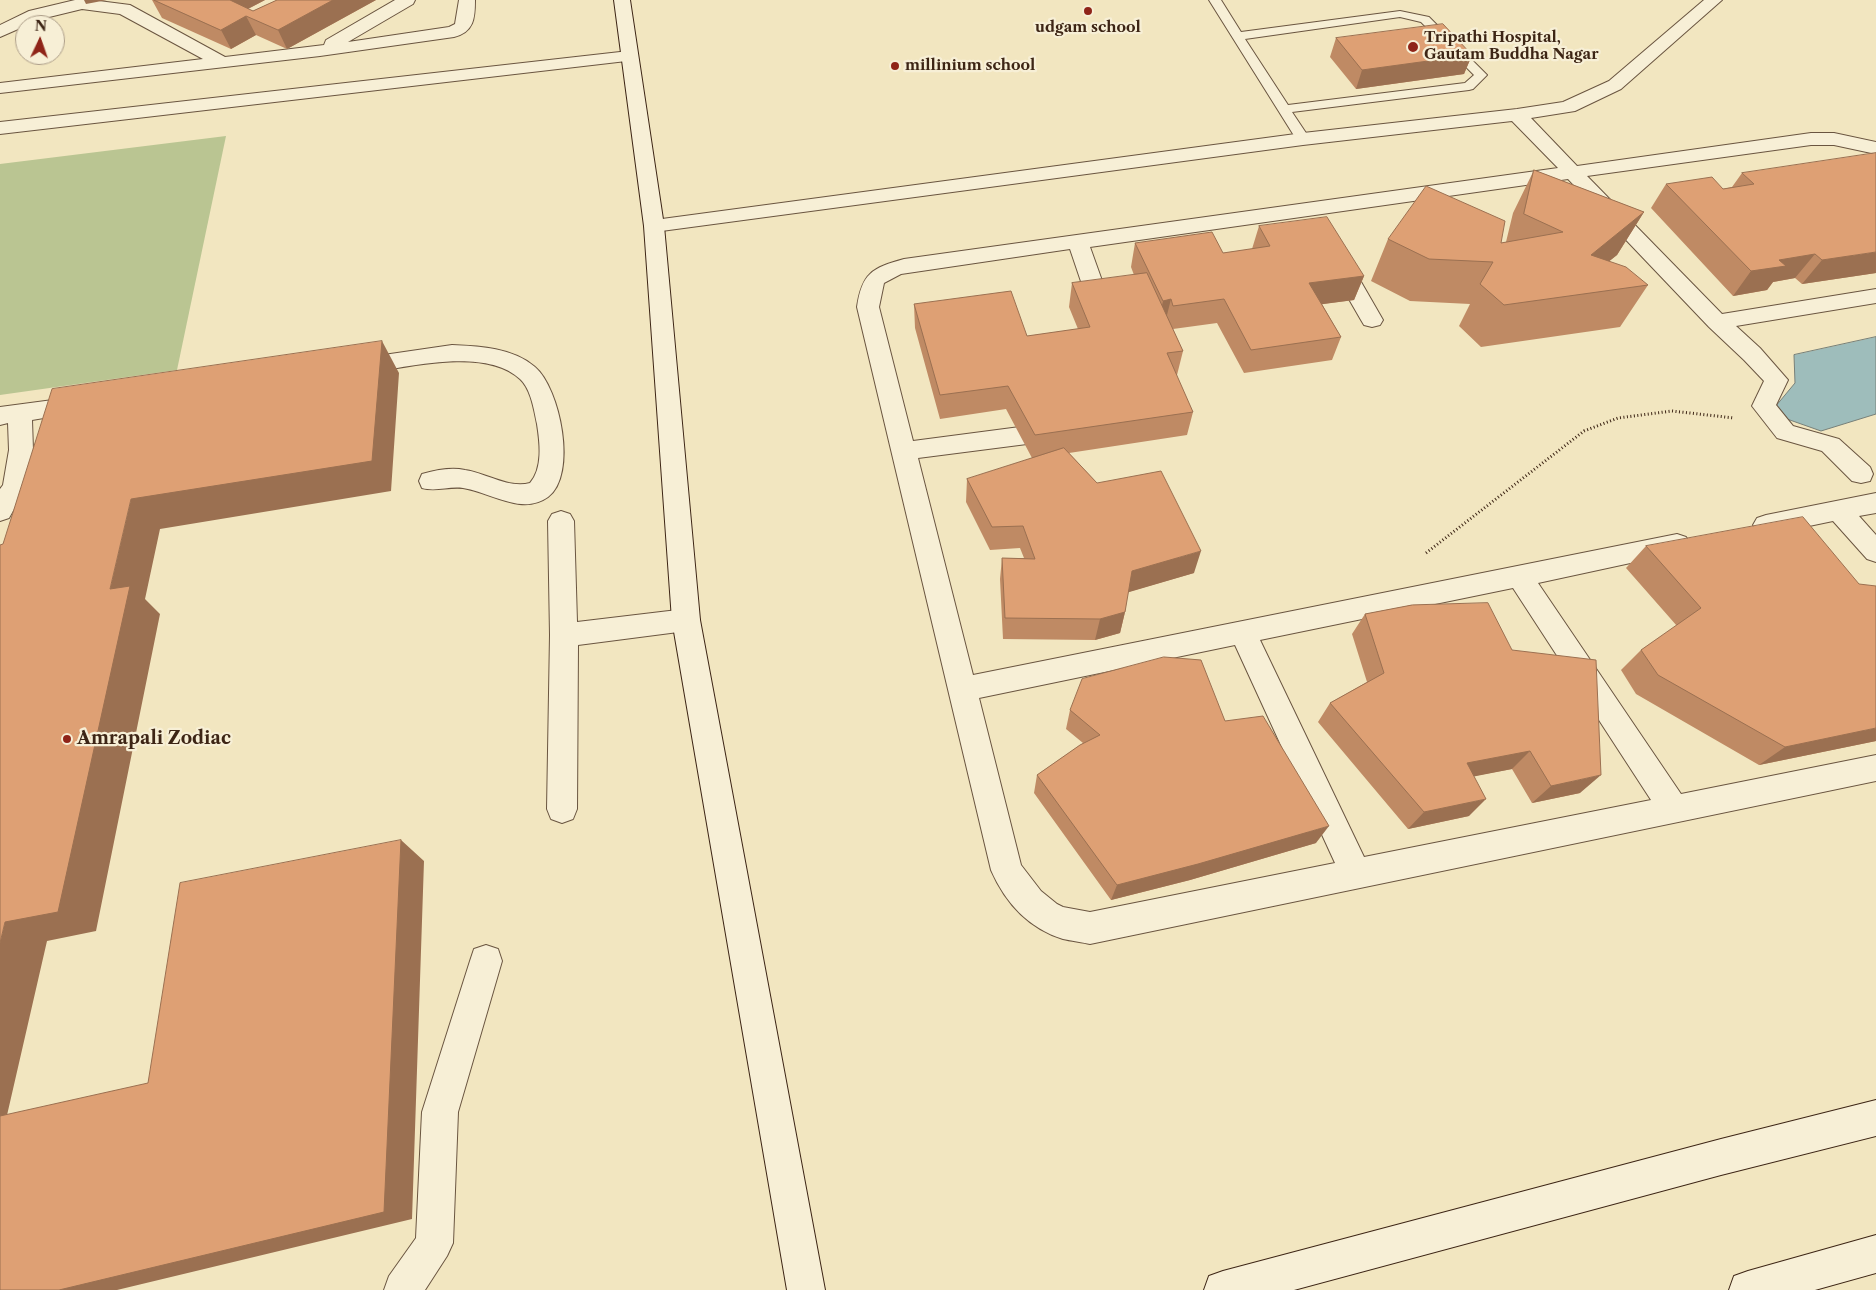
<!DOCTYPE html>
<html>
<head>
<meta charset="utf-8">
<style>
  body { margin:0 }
  #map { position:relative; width:1876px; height:1290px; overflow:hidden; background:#f2e6c0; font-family:"Libre Caslon Text",serif }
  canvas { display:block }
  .north { position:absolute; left:15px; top:15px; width:50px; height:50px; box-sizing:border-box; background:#f7efd6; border:1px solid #ad9e89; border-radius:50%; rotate:3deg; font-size:14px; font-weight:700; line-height:20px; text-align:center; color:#3d2515 }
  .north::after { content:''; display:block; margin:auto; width:18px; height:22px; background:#8f2418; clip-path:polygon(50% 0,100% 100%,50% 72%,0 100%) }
</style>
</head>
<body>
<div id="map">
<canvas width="1876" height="1290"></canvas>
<div class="north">N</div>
</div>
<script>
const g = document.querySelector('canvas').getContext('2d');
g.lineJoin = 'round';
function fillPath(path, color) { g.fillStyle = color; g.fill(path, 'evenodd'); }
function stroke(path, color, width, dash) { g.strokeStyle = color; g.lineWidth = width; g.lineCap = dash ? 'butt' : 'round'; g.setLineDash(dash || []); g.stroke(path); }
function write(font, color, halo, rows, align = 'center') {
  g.font = font + ' "Libre Caslon Text",serif'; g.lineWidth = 4.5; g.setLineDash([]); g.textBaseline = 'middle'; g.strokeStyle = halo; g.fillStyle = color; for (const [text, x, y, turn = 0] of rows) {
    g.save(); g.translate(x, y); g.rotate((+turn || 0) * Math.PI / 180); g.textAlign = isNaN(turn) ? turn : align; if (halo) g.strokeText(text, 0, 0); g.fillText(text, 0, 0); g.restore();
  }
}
const green = new Path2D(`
  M226,136l-49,234 -177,25v-231z`);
const water = new Path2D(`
  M1876,337v77l-55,17 -51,-18 25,-30 -1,-28z`);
const path = new Path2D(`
  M1426,553l158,-122 34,-13 54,-7 62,7`);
const lane = new Path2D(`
  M1209,0h12l20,32 159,-21 29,6 58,58 -14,14 -4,1 -177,22 18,27 -7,4 -5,-1zM1400,17l21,5 53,53 -9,8 -177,22 -43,-66z`);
const street = new Path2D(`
  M75,0h16l39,5 95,52 99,-12 2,-5 69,-40h20l-2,4 -65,38 101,-15 6,-3 4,-24h16c0,18 -1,32 -21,37l-134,19 -320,37v-10l203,-24 -83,-45 -38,-5 -41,10 -41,18v-12l29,-14z
  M1704,0h18l-101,89 -46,22 -44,7 46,48 234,-33h23l42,9v12l-42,-9h-23l-224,31 135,138 154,-25v14l-140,23 24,22 28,32 -12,25 17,21 46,13 31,28 3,7 -3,7 -9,2 -9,-2 -30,-30 -45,-13 -25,-32 12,-25 -20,-21 -35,-33 -141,-148 -478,68 25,70 -3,5 -8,2 -8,-2 -3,-5 -23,-68 -169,25 -17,9 -5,24 34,134 145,-19 8,3 4,6 -4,6 -8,3 -140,18 55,217 704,-141 9,3 4,7 -4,7 -148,32 143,211 195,-39v26l-786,163c-9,-2 -18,-3 -27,-5 -35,-11 -58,-37 -72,-69l-134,-563c5,-34 15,-39 47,-48l654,-91 -46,-47 -209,24 -649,87 -7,-1 -3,-5 3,-5 656,-88 214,-24 46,-7 46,-21zM1513,588l138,212 -287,57 -104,-217zM1235,645l100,218 -245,49 -27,-5 -6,-3 -16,-13 -20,-26 -42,-167z
  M629,51l6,1 3,4 -3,4 -635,74v-12z
  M1338,254l7,2 4,5 34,59 -3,5 -8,2 -8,-2 -3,-5 -34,-59 4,-5z
  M452,345c27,1 62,3 83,22 25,21 43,108 13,130 -26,19 -58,-5 -85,-9 -14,-2 -27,4 -41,0l-3,-7 3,-7c14,-4 29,-7 43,-4 21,3 44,19 65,13 13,-15 10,-40 7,-59 -3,-14 -6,-35 -17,-45 -36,-34 -121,-10 -164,-4l-8,-2 -3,-6 3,-6 8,-2z
  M83,396l8,2 4,6 -4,6 -59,10 1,30 -6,36 -18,32 -9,3v-32l3,-4 6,-35 -1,-27 -8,2v-18z
  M1876,493v20l-17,3 17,19v27l-9,-3 -34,-38 -67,14 -9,-3 -4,-7 4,-7 9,-3z
  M561,511l9,3 4,7 3,101 109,-13 10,3 4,8 -4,8 -10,3 -108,14 -1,164 -4,10 -11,4 -11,-4 -4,-10 3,-174 -2,-114 4,-7z
  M486,945l12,4 4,12 -44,151 -5,131 -6,13 -22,34h-41l5,-14 27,-38 6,-126 48,-151 4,-12z`);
const secondary = new Path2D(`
  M614,0h16l34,226 36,394 125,670h-38l-115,-670 -28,-394z
  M1876,1100v36l-155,39 -427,115h-90l5,-14 14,-5 498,-132z
  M1876,1235v38l-61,17h-86l5,-14 14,-5z`);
const wall = new Path2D(`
  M152,0h113l-17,9 5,2 24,-11h99l-89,49 -31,-14 -25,14 -69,-31z
  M1336,38l136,17 -8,19 -108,15 -26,-32z
  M1534,170l110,42 -27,43 -8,6 39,24 -28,42 -139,20 -22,-21 11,-22 -60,-3 -39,-20 17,-42 113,4 5,-1 7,-29z
  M1742,173l134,100 -74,11 -7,-6 -22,4 -6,8 -34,6 -82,-88 15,-24 57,5 9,-2z
  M1259,226l105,50 -10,24 -32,4 19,33 -9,23 -88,13 -27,-50 -44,6 10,22 -6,24h-1l17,37 -6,23 -118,18 28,30 97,90 -66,19 -3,20 -5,21 -25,7 -92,-1 -3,-60 2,-21h22l-4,-10 -30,2 -24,-48 1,-23 65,-21 -26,-49 -66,10 -25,-91 -1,-24 113,32 51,-7 -9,-22 3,-24 62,-8 -3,-8 4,-24 88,10 29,-4z
  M1646,546l230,195 -117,24 -123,-71 -15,-24 20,-20 36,-24 -51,-58z
  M1412,605l168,188 -48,10 -20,-34 -38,7 -5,40 -61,13 -90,-107 12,-19 37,-21 -15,-48 13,-20z
  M1070,710l155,11 91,122 -126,37 -79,20 -77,-107 3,-18 46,-32 -17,-14z`);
const shadedWall = new Path2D(`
  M84,0h23l-21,4z
  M225,0h40l-31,16z
  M333,0h43l-89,49 -9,-19z
  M246,16l10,19 -25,14 -10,-19z
  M1472,55l-8,19 -108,15 6,-19z
  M1644,212l-27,43 -52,42 26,-42z
  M1876,252v21l-74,11 20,-24z
  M1815,254l-20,24 -22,4 -6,8 -34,6 18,-25 28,-11z
  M1364,276l-10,24 -53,7 8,-24z
  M1171,299l-6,24 -7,2 5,-24z
  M382,341l17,32 -8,118 -231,38 -15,70 15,15 -64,317 -49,10 -45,196 -2,-1v-193l5,-21 105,-333 21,-90z
  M1201,551l-7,22 -68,20 6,-22z
  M1125,612l-5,21 -25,7 5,-21z
  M1876,728v13l-117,24 26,-18z
  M1530,751l-18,18 -61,12 16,-18z
  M1601,775l-21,18 -48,10 19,-17z
  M1486,799l-17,17 -61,13 16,-17z
  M1329,826l-13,17 -126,37 -79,20 6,-15z
  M401,840l23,21 -12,358 -295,71h-58z`);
const building = new Path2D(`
  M154,0h76l23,11 24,-11h56l-55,30 -32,-14 -25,14z
  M1443,24l29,31 -110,15 -26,-32z
  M1876,153v99l-54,8 -7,-6 -36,6 7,6 -35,5 -85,-87 46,-7 11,12 31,-5 -12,-11z
  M1534,170l110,42 -53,43 35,12 22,18 -144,20 -24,-21 13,-22 -64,-3 -41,-20 38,-53 79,35 -4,22 62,-11 -39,-18z
  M1327,217l37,59 -55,7 32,54 -90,13 -27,-51 -51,7 -2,-7 -8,2 -28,-58 77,-11 11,21 47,-7 -11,-20z
  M1147,273l36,78 -16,2 26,59 -158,23 -27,-49 -68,9 -26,-91 97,-13 16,45 63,-9 -18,-44z
  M382,341l-10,120 -241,38 -21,90 20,-3 -72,326 -53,10 -5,21v-398l3,-1 49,-155z
  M1064,448l33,35 64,-12 40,80 -69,20 -7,41 -25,7 -95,-1 -3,-60 33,1 -12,-33 -31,1 -25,-48z
  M1803,517l56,67 17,2v142l-91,19 -127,-72 -17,-25 60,-42 -55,-62z
  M1488,603l24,47 84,10 5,115 -50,11 -21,-35 -63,12 19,36 -62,13 -94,-109 54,-30 -19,-59 47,-9z
  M1164,657l37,3 24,61 38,-5 66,110 -131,38 -81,21 -80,-110 43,-30 20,-10 -30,-25 12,-31z
  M401,840l-17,372 -325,78h-59v-174l148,-33 32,-200z`);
const markers = [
  [1088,11,5,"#8f2418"],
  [1413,47,6,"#8f2418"],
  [895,66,5,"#8f2418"],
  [67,739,5,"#8f2418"]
];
const farPoinames = [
  ["udgam school",1088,28,"center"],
  ["Tripathi Hospital,",1424,38],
  ["Gautam Buddha Nagar",1424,55],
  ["millinium school",905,66]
];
const poiNames = [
  ["Amrapali Zodiac",77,739]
];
fillPath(green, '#bac592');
fillPath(water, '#9ebdbb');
stroke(water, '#778079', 1);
stroke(lane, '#6a5540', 2);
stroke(street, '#6a5540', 2);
stroke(secondary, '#3d2515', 2);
stroke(path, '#3d2515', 3, [1, 2.5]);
fillPath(lane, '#f7efd6');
fillPath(street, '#f7efd6');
fillPath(secondary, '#f7efd6');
fillPath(wall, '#bf8a64');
fillPath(shadedWall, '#9b7051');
fillPath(building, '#dea074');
stroke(building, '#9b7051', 1);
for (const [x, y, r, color] of markers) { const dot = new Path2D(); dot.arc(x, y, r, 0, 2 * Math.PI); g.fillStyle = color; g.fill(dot); stroke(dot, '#f7efd6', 2); }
write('bold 15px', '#3d2515', '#f7efd6', farPoinames, 'left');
write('bold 18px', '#3d2515', '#f7efd6', poiNames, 'left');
</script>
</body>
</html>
